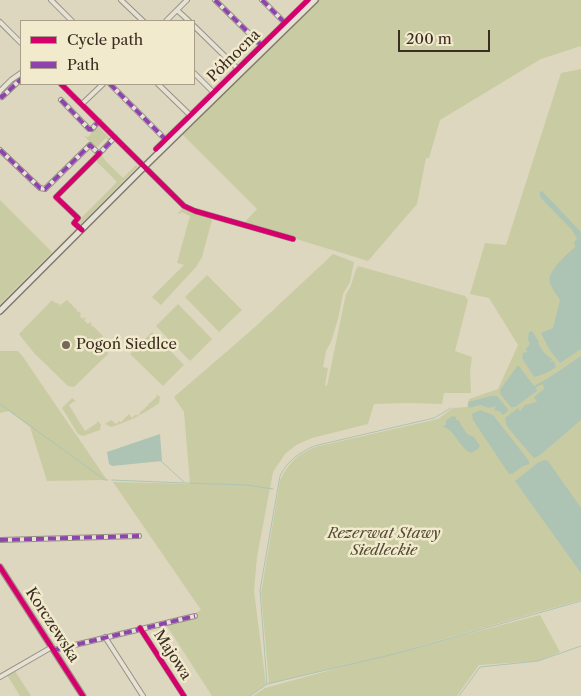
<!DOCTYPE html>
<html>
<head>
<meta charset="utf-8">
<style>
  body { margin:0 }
  #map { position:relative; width:581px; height:696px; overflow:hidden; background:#ded7bf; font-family:"Libre Caslon Text",serif }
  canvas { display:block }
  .legend { position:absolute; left:20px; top:20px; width:175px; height:65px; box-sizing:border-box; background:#f2eacd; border:1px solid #a99e89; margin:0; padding:6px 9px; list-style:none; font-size:15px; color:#3b2d22 }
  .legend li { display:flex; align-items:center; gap:10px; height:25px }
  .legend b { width:25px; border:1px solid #a99e89 }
  .scale { position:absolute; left:398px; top:30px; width:92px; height:22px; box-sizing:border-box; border:2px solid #3b2d22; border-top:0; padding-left:6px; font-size:15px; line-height:18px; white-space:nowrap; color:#3b2d22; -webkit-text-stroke:4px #f2eacd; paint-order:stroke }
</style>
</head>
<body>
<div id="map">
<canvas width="581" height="696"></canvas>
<ul class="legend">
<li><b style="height:6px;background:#d6006c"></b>Cycle path</li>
<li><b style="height:6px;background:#8e44ad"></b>Path</li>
</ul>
<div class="scale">200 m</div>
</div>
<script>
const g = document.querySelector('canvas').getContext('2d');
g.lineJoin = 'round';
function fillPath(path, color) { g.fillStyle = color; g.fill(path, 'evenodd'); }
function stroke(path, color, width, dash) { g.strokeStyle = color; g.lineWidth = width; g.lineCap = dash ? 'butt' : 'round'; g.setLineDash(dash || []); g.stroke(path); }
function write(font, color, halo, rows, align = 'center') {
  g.font = font + ' "Libre Caslon Text",serif'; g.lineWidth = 5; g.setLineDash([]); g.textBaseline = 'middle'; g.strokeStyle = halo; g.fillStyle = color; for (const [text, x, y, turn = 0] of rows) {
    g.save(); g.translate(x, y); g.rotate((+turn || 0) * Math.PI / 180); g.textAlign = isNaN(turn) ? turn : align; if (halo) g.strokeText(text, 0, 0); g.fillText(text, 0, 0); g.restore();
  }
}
const green = new Path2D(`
  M317,0h264v46l-40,13 -101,61 -11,38h-3l-9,46 -49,57 -124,-38 13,-14 -75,-75z
  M581,69v531l-183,52 142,-37 20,37 -22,9 -59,4 -22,31h-204l12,-8 95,-26 -91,22 -8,-91 19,-112c8,-18 17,-26 35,-34l123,-28 15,-11 14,-1 2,-8 29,-10 20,-44 -29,-47 -19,-4 15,-51 21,2 55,-172z
  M98,126l12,13 -1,2 -3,-3 -10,10 -12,-12 4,1 3,-3 -1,-2z
  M101,154l4,6 18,18 13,-13 2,1 -59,60 -1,-2 2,-5 37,-37 -20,-20v-3z
  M0,200l52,52 -52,52z
  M182,209h2l26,8 2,3 -10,37 -6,10 -35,38 -9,-8 32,-32 -7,-2 13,-47 -8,-4 -3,2 -1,-1z
  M333,254l21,8 -4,20 -7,12 -5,25 -7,23 -5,9 -3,16 5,1 -3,17 2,1 19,-92c8,-10 6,-19 12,-28l107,30 3,4 -13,51 17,6 -2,15 1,21h-27l-2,11 -35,-1 -33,1 -6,20 -56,14 -16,7 -11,9 -12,18 -16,85 -3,34 12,94 -16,11h-38l-47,-73 31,-5 -2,-4 7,-4 -88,-128 77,2 -6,-72 -10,-15 81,-70z
  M207,275l35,35 -23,22 -34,-35z
  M52,300l2,2 6,2 -2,3 9,-7 10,10v3l2,-2 2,3 -1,2 3,3 2,-2 1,2 -2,1 4,4 2,-2 2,3 -1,2 2,-1 10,10 -2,5 6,6 1,7 -34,33 -6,-1 -34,-33 -15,-19z
  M178,304l34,35 -22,22 -34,-35z
  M152,332l32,33 -21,21 -33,-32z
  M0,351h18l5,6 84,123 -60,1 -17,-54 -21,-16 -9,2z
  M156,394l4,3 -1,6c-15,11 -29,18 -48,24l-6,-3 6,-4 5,4 3,-3 2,1 8,-8 3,4 4,-4 2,2 3,-4 -1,-1h2l7,-7 -1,-1h2l7,-7z
  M72,398l5,4 -2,-1 -6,4 16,26 12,-8v-2l4,3 -1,6 -17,6 -5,-2 -16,-26z
  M15,671l16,25h-11l-13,-21z`);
const water = new Path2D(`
  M542,191l39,41v117l-21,14 -11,-14 -8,-16 12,-5 7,-28c-3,-5 -8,-11 -10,-17 -4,-12 19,-30 25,-36l-1,-5 3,-3 -5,-9 -32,-33v-5z
  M532,331l7,11 -1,1c3,7 9,13 14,16l-2,3 4,-1 2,6c-7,5 -14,8 -22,10l-12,-19 1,-5 4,-1 -1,-3 4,-5 -2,-5 1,-7z
  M581,356v64l-41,35 -6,3c-2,-2 -25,-29 -27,-32 -1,-2 -1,-5 -2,-8l13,-10 2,3 5,-6 12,-3 -3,-5 10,-8 -1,-5 -7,3 1,4 -22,16h-4l-10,-12 -1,-5 18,-25 16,21 16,-9z
  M491,396h6l10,12 1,3 -5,4 -4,-4 -5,-1 2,-4 -7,2 -9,-3 -11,3 -1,-6z
  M480,410l13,5 36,46v3l-6,2 -11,8h-3l-36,-54 -1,-6z
  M452,416l4,1v3h2l9,14 7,3 6,9 -2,3 -7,4c-12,-5 -18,-27 -29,-26l4,-2v-4z
  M160,434l2,27 -50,5 -3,-2 -2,-12z
  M545,460l3,1 33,47v65l-66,-92 24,-19z`);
const stream = new Path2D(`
  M0,404l105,76h3
  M161,461l24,22 62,2 26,4
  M112,480l72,3
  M267,684l-7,-94 20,-114c7,-15 19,-23 34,-30l120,-28 17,-10
  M250,696l17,-12 127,-30 187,-53
  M459,696l21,-29 58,-6 43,-15`);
const minor = new Path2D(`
  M51,0l21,21
  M121,0l22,21
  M215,0l47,46
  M262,0l23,23
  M177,10l12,11
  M166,21l21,-21
  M0,22l21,21
  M194,26l44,43
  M194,73l22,22
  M61,84l123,122 11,5 98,28
  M110,84l56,56
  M158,84l33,32
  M0,91l11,-11 10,-7
  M0,95l2,2 19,-18
  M61,100l28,29h3l7,-8
  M82,104l21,-20
  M156,149l152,-149
  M0,150l40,38 5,1 45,-44 9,9 16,-17
  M82,230l-8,-7 4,-5 -22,-21 43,-43
  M0,540l139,-4
  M140,628l44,68
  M105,637l38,59
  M54,650l141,-34
  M0,677l52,-30`);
const tertiary = new Path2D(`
  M0,567l83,129`);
const secondary = new Path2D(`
  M0,311l139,-139 176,-172`);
const quiet = new Path2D(`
  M215,0l47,46
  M262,0l23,23
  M110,84l56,56
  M0,95l2,2 19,-18
  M61,100l28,29h3l7,-8
  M0,150l40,38 5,1 45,-44 9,9 16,-17
  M0,540l139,-4
  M54,650l141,-34`);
const cycleway = new Path2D(`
  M61,84l123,122 11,5 98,28
  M156,149l152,-149
  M82,230l-8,-7 4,-5 -22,-21 43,-43
  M0,567l83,129
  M140,628l44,68`);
const markers = [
  [66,345,5,"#746859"]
];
const streetNames = [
  ["Północna",234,56,-45],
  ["Korczewska",52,625,57],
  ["Majowa",172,655,57]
];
const poiNames = [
  ["Pogoń Siedlce",76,345]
];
const parkNames = [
  ["Rezerwat Stawy",384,534],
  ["Siedleckie",384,551]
];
fillPath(green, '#c9cba3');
fillPath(water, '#adc4b4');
stroke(stream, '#adc4b4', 1);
stroke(minor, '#969182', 6);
stroke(tertiary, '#969182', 7);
stroke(secondary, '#807a6d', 8);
stroke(minor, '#e5e1d5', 4);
stroke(tertiary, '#e5e1d5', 4.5);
stroke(secondary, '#e5e1d5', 5);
stroke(quiet, '#8e44ad', 4, [8, 4]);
stroke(cycleway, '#d6006c', 5);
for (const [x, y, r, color] of markers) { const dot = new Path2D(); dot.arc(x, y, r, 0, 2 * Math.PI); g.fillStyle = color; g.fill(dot); stroke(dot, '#f2eacd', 2); }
write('15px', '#3b2d22', '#f2eacd', streetNames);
write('15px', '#3b2d22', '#f2eacd', poiNames, 'left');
write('italic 15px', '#544b37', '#f2eacd', parkNames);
</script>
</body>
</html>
